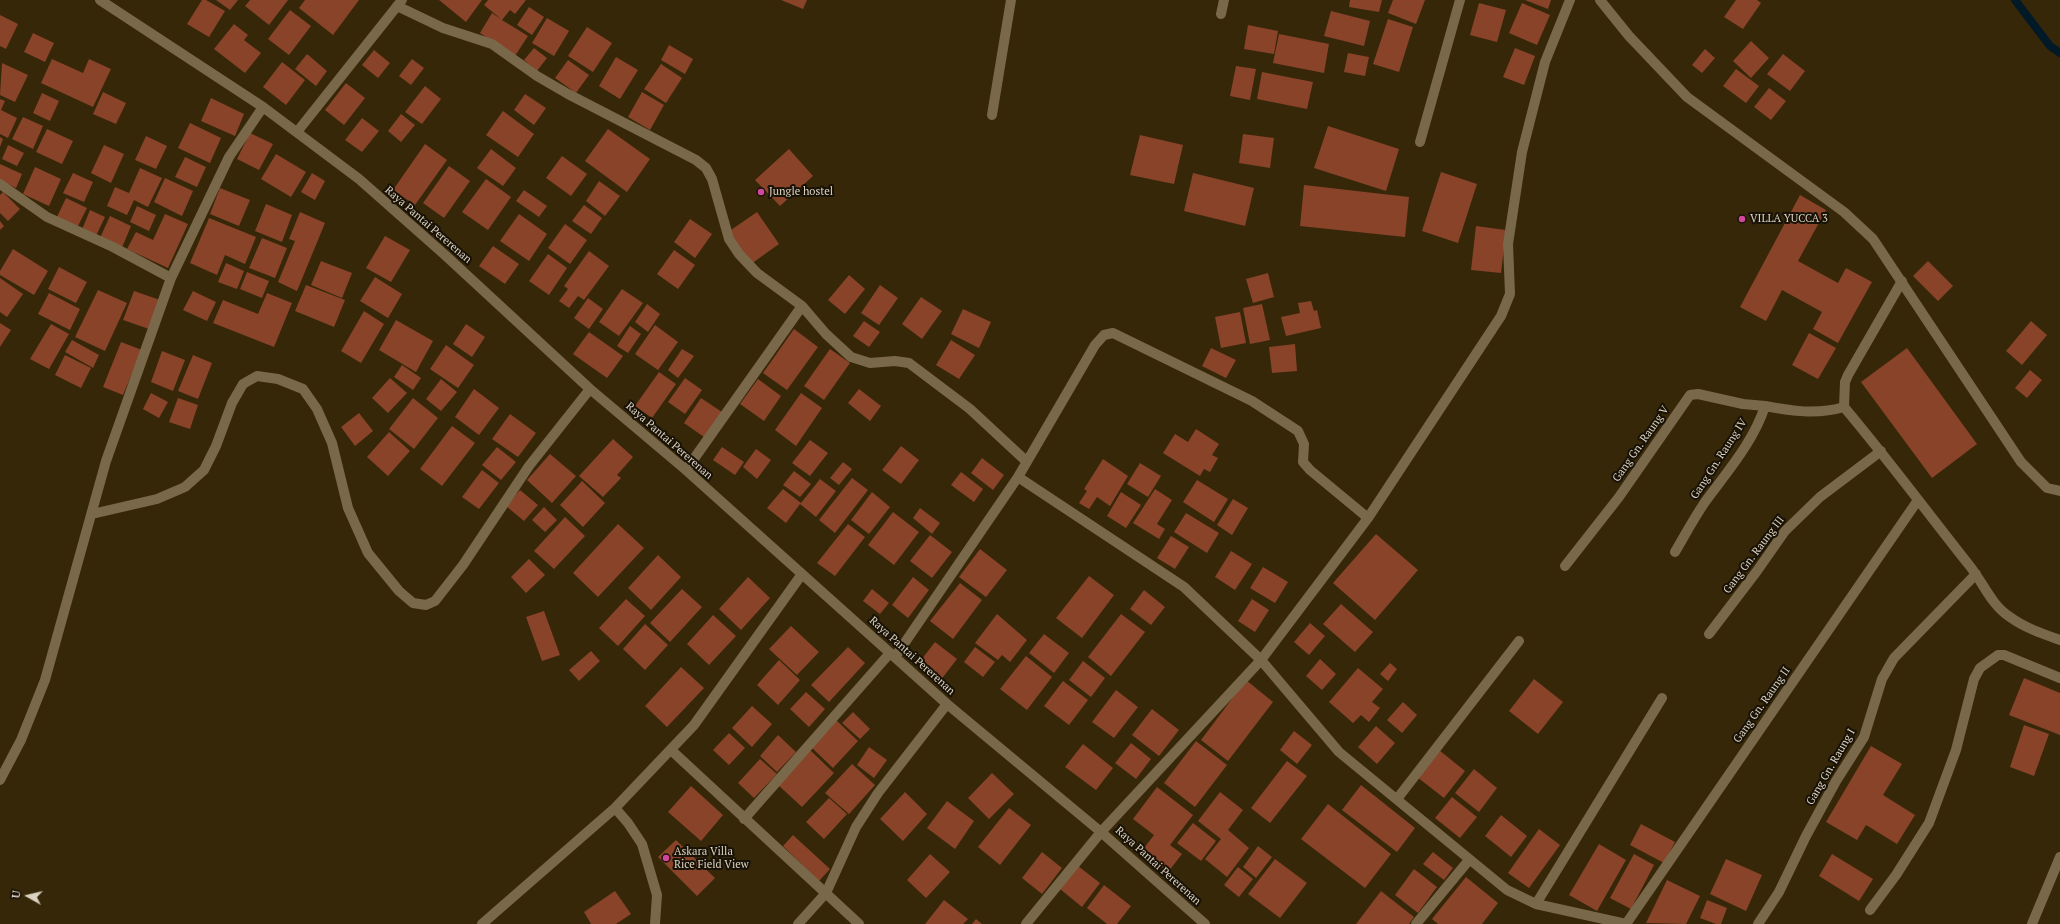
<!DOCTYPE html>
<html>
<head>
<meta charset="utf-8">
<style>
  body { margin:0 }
  #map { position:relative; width:2060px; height:924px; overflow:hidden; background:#362709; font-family:"PT Serif",serif }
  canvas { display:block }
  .north { position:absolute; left:8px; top:876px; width:40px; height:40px; -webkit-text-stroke:3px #181106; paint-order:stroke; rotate:278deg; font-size:11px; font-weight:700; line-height:16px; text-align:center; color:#dbd2c1 }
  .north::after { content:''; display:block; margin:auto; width:14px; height:18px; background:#dbd2c1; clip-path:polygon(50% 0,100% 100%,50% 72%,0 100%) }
</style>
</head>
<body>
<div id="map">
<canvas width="2060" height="924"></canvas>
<div class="north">U</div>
</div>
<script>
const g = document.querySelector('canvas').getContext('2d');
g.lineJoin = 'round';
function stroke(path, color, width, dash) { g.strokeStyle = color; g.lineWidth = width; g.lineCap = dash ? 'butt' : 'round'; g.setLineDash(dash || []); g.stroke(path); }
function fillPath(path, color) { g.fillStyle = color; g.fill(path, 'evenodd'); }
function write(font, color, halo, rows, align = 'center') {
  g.font = font + ' "PT Serif",serif'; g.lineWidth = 4; g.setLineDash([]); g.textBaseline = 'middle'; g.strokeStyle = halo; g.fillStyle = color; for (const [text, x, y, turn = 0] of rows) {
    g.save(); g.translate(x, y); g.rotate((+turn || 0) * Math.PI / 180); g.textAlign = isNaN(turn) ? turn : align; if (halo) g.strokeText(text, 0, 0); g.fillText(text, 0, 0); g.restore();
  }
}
const stream = new Path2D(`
  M2015,0l35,46 10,7`);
const building = new Path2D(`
  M202,0h4l19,11 -16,26 -22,-13z
  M216,0h22l-8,10z
  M250,0h38l-19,25 -24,-19z
  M305,0h54l-26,35 -34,-27z
  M439,0h43l-16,22z
  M488,0h38l-11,14 -5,-4 -8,10 26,16 -13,20 -35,-23 12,-20 9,6 -17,-14z
  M781,0h26l-4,9z
  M1350,0h32l-3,12 -30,-5z
  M1393,0h32l-9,24 -28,-11z
  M1525,0h26l-3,9z
  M1736,0h21l4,3 -18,26 -19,-12z
  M1479,3l27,7 -9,32 -27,-7z
  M1522,3l28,12 -13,30 -28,-12z
  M529,7l15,10 -12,18 -15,-10z
  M290,10l21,16 -22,29 -21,-16z
  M1331,11l39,10 -6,25 -40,-10z
  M0,15l18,9 -12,25 -6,-3z
  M547,18l22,13 -15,25 -22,-13z
  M1388,19l25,8 -14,45 -26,-8z
  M234,24l14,11 -4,5 17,13 -16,20 -31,-24z
  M1248,25l30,6 -4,23 -30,-5z
  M587,27l25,16 -19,29 -25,-16z
  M33,33l21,10 -9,19 -21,-10z
  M1279,34l50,10 -5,29 -51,-10z
  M1751,41l18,17 -18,20 -18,-17z
  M669,45l24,14 -8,15 -24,-14z
  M534,48l13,10 -10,13 -13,-11z
  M1515,48l20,8 -11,29 -21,-8z
  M1705,49l10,9 -13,15 -10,-8z
  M374,50l16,13 -12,15 -16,-13z
  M1348,53l21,4 -4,19 -21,-4z
  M307,54l20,17 -11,15 -21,-17z
  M1783,54l22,17 -15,20 -23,-17z
  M616,57l22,13 -18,29 -21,-13z
  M52,59l31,14 6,-14 22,10 -18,38 -52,-24z
  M412,59l12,9 -13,17 -12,-9z
  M568,60l21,15 -13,18 -21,-15z
  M282,62l23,18 -19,25 -23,-18z
  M2,63l26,12 -13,27 -15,-7z
  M661,64l21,14 -16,25 -22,-14z
  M1236,66l20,3 -6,31 -20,-4z
  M1736,69l23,17 -13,17 -23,-17z
  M1262,72l51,10 -6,27 -50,-10z
  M346,83l19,15 -21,27 -19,-15z
  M425,86l16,13 -19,25 -17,-12z
  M1769,88l17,13 -15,19 -17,-13z
  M103,92l23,11 -10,21 -23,-10z
  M642,92l22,13 -14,25 -22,-13z
  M42,93l17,8 -9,20 -17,-8z
  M525,94l21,14 -12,17 -20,-15z
  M211,98l33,16 -9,22 -34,-15z
  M0,99l5,2 -4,9 16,8 -9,20 -8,-4z
  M503,111l31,23 -16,23 -32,-22z
  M401,114l14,11 -14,17 -13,-11z
  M23,117l20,9 -10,23 -21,-10z
  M362,118l17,13 -17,21 -17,-12z
  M190,123l31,15 -11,25 -32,-15z
  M1328,126l71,23 -13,42 -72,-23z
  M47,129l26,12 -11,23 -26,-12z
  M608,129l42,30 -23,33 -42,-31z
  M250,133l23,11 -14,26 -22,-11z
  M1243,134l31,4 -4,30 -31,-5z
  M1140,135l43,10 -9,39 -44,-9z
  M146,136l21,10 -11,23 -21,-9z
  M0,137l3,2 -3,8z
  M425,144l22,16 -32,45 -22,-15z
  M8,145l16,8 -7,13 -15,-7z
  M104,145l20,9 -13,29 -20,-10z
  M491,149l25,19 -13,18 -26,-18z
  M789,149l24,27 -33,30 -25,-26z
  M276,154l30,18 -15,25 -30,-18z
  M562,156l25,18 -16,22 -25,-18z
  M185,157l21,10 -9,20 -22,-10z
  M0,164l22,10 -6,14 -16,-8z
  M449,166l21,15 -26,37 -21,-15z
  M35,167l26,12 -12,27 -26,-12z
  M140,168l22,10 -14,29 -14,-7 -7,15 -20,-9 8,-19 14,6z
  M1441,172l36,12 -19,59 -36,-12z
  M73,173l20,9 -9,20 -21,-9z
  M312,173l13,8 -10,19 -14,-8z
  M1193,173l61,15 -9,38 -61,-15z
  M165,178l28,13 -11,25 -28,-14z
  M486,179l25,18 -23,33 -26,-18z
  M599,181l21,15 -15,20 -19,-15z
  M1304,185l105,12 -4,40 -105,-11z
  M220,188l30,12 -11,26 -29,-12z
  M524,190l23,16 -8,11 -23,-16z
  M3,192l17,17 -12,12 -8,-8v-18z
  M1800,195l26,15 -28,51 40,22 8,-15 26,14 -34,61 -25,-14 9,-17 -40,-22 -16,31 -26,-14z
  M66,198l21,10 -10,20 -21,-9z
  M266,204l26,11 -10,27 -27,-11z
  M584,205l18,13 -11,16 -19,-13z
  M137,206l19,9 -7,16 -19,-9z
  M90,210l15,7 -10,21 -14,-6z
  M300,212l25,11 -28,68 -19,-9 17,-41 -6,-2z
  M757,212l22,32 -28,20 -23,-32z
  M165,214l23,10 -20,44 -41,-19 9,-17 17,8z
  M519,214l28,20 -18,27 -29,-20z
  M110,216l21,10 -10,24 -22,-10z
  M209,218l47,19 -11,27 -20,-9 -8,20 -27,-12z
  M690,219l22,15 -17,24 -21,-16z
  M0,221l4,5 -4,4z
  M565,224l22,16 -17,24 -22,-16z
  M1476,226l30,4 -5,43 -30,-3z
  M385,236l25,14 -19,32 -25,-14z
  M262,238l25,10 -12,30 -26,-10z
  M493,246l26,18 -14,20 -26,-18z
  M13,249l35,22 -14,24 -34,-20v-4z
  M674,250l21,15 -17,24 -21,-15z
  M589,251l20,15 -25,34 -6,-4 -9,12 -10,-7 9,-12 -4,-3z
  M548,254l19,14 -18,27 -20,-14z
  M321,261l31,12 -10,25 -31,-13z
  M1928,261l25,25 -15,15 -25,-25z
  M226,263l18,8 -7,18 -19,-7z
  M59,267l28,15 -11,21 -28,-14z
  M247,272l22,9 -7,17 -22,-9z
  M1268,273l6,24 -21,6 -7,-24z
  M849,275l16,14 -20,25 -17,-14z
  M375,277l27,17 -14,24 -28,-17z
  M0,278l23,16 -16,23 -7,-5z
  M306,285l39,15 -11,27 -39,-16z
  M880,285l18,13 -19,27 -18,-12z
  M622,289l21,14 -24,33 -20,-14z
  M98,290l29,13 -22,48 -30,-14z
  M134,291l26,9 -11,29 -26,-9z
  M193,291l23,11 -9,19 -24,-11z
  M49,293l31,16 -10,21 -32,-16z
  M267,293l25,10 -18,44 -61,-24 10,-23 35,14z
  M921,297l21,14 -20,28 -20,-15z
  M588,298l15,11 -14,20 -15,-11z
  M1311,301l3,10 3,-1 4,18 -35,8 -5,-19 19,-4 -2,-10z
  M647,304l13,10 -12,18 -13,-10z
  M1262,304l8,36 -20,4 -7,-36z
  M963,309l28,13 -12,26 -28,-14z
  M364,311l20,13 -23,39 -20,-12z
  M1240,312l6,31 -25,5 -6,-31z
  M396,320l37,21 -17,31 -37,-22z
  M864,321l16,11 -11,15 -16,-11z
  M2031,321l16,14 -25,30 -16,-14z
  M0,323l11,7 -11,17z
  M51,324l18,10 -20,35 -19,-10z
  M466,324l19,13 -13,20 -19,-13z
  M655,325l23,17 -20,28 -23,-16z
  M630,326l11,8 -13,19 -11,-7z
  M794,329l24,18 -31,43 -24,-17z
  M589,332l34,24 -16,22 -34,-24z
  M1809,333l27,15 -18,31 -26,-14z
  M72,340l27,15 -6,13 -28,-16z
  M951,340l24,15 -16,24 -23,-14z
  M121,342l21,8 -19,45 -20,-8z
  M1295,344l2,27 -25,2 -3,-26z
  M446,345l28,20 -16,23 -28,-19z
  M1211,348l25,12 -10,18 -24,-12z
  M1907,348l70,96 -45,34 -71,-96z
  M682,349l12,7 -16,22 -10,-8z
  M830,349l20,14 -26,37 -20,-14z
  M162,351l23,9 -12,31 -22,-9z
  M65,355l26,13 -10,20 -26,-13z
  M193,355l19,8 -14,36 -20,-8z
  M402,365l19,13 -8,12 -19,-13z
  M2030,370l12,10 -15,18 -12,-10z
  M659,372l17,12 -24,34 -17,-12z
  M390,378l17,15 -19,20 -16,-15z
  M685,378l17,12 -17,24 -17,-12z
  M441,379l16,13 -16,19 -15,-12z
  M758,379l23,17 -17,25 -24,-17z
  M474,389l25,19 -20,27 -24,-18z
  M859,389l22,17 -11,15 -22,-18z
  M151,393l17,9 -9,16 -16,-9z
  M801,393l21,15 -26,38 -21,-16z
  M178,398l20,7 -8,24 -21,-7z
  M413,398l25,20 -24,31 -25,-20z
  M701,398l21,14 -18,25 -20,-14z
  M359,413l14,18 -18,15 -14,-19z
  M510,414l26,19 -18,24 -26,-18z
  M452,426l23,17 -33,43 -22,-17z
  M1196,429l23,15 -7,11 6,3 -8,14 -6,-3 -4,7 -37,-23 12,-19 13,8z
  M389,432l21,19 -22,25 -21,-19z
  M613,439l20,18 -16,18 4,3 -18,19 -24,-21z
  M810,440l18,13 -18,23 -18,-13z
  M901,446l18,14 -18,24 -19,-14z
  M497,447l19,15 -15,18 -19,-15z
  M722,447l22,15 -9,13 -22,-15z
  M756,449l15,11 -14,19 -14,-12z
  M550,454l26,22 -24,27 -25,-23z
  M982,458l22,17 -11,15 -22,-17z
  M1103,459l25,17 -18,30 -13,-9 -8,12 -10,-6 8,-12 -3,-2z
  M843,462l9,7 -13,16 -9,-7z
  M1140,463l21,13 -13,21 -21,-13z
  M482,470l17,13 -20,26 -17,-12z
  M794,471l17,13 -11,13 -17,-12z
  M961,472l22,17 -9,13 -23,-17z
  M852,478l16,12 -33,43 -16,-13z
  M820,479l16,12 -20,26 -16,-13 -14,19 -19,-15 16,-19 18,14z
  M1197,480l31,19 -14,23 -31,-20z
  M582,481l23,22 -22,24 -23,-22z
  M1155,489l17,11 -15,24 8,5 -6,10 -26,-16z
  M520,490l18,15 -14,16 -18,-15z
  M872,492l18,15 -21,27 -18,-14z
  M1121,492l20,13 -15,23 -19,-12z
  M1233,499l15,9 -16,27 -15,-10z
  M544,507l13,13 -12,12 -13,-12z
  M920,508l20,15 -8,11 -19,-16z
  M893,512l26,20 -25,33 -26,-20z
  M1186,513l33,20 -12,20 -33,-21z
  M565,517l20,19 -31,33 -20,-18z
  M618,524l26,24 -46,49 -25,-24z
  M848,524l17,13 -30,39 -18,-13z
  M1376,534l42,36 -43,50 -42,-37z
  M930,535l22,17 -20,26 -22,-17z
  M1171,536l18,11 -14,22 -18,-11z
  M980,549l27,21 -21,27 -27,-20z
  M1231,551l21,13 -17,26 -20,-13z
  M658,555l23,22 -30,33 -23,-22z
  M529,559l16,16 -19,18 -15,-16z
  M1263,567l25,15 -13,21 -25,-15z
  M1089,576l25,19 -32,43 -26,-20z
  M748,577l22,21 -29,32 -22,-21z
  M913,577l16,13 -21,28 -16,-13z
  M960,583l22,17 -29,39 -23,-18z
  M682,589l20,18 -32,35 -20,-19z
  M872,589l17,14 -9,11 -17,-13z
  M1144,590l21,17 -14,18 -21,-16z
  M626,599l19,17 -27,30 -19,-18z
  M1252,599l17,11 -14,22 -17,-11z
  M1341,604l32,28 -18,20 -32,-28z
  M544,611l16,44 -18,6 -16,-44z
  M997,614l30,26 -17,22 -8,-7 -4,5 -23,-17z
  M1121,614l24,18 -34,44 -23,-19z
  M713,615l23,21 -27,29 -22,-21z
  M1310,623l15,13 -16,19 -15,-13z
  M645,624l23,21 -23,25 -22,-21z
  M791,626l28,26 -22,23 -28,-26z
  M1044,634l25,19 -15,20 -25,-20z
  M935,642l22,17 -17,22 -22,-17z
  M848,647l17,16 -36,39 -18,-17z
  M975,647l20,15 -12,15 -19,-15z
  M591,651l9,10 -21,20 -10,-11z
  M1026,656l26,21 -25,33 -27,-21z
  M1320,659l16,15 -14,16 -16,-14z
  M779,660l21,20 -22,25 -21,-20z
  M1083,661l22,17 -14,19 -22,-17z
  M1390,663l7,6 -9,12 -8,-7z
  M681,667l23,21 -37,39 -22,-21z
  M1358,668l25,21 -11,13 8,6 -11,14 -8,-7 -8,8 -24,-21z
  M2024,678l36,15v42l-51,-20z
  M1534,679l29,23 -25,32 -29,-23z
  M1246,680l27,22 -45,59 -27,-21z
  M1063,681l25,19 -19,25 -25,-19z
  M1116,690l22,17 -24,31 -22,-16z
  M806,692l19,17 -16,18 -19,-18z
  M1403,702l14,13 -15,18 -15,-13z
  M752,706l20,18 -20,23 -20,-19z
  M1152,709l27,21 -20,26 -27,-21z
  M853,712l17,17 -10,10 -18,-16z
  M836,720l22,21 -25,27 -22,-21z
  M2024,725l25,9 -15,42 -24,-9z
  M1376,726l19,17 -18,21 -19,-17z
  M1294,731l18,14 -15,19 -17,-14z
  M729,733l16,15 -16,17 -16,-15z
  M778,735l18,17 -19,20 -17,-16z
  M1196,741l31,24 -32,42 -31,-24z
  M1131,743l20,16 -15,20 -21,-16z
  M1083,744l30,24 -17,22 -31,-23z
  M1871,746l31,18 -19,31 32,20 -18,29 -31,-19 -9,15 -31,-18z
  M869,747l18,13 -13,18 -17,-13z
  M809,749l25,24 -32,34 -25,-23z
  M1439,750l26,21 -21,27 -27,-21z
  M760,759l17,15 -23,24 -16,-15z
  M1287,761l20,15 -37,47 -19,-15z
  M852,764l23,21 -26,29 -24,-21z
  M1474,769l23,19 -18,24 -24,-19z
  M992,773l22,21 -25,25 -21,-21z
  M1361,785l54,43 -18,24 -55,-42z
  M691,786l32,29 -22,26 -33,-29z
  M1157,787l36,28 -23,30 12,9 -14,18 -27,-20 13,-17 -21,-16z
  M905,792l22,22 -24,27 -23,-22z
  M1220,792l23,18 -15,20 21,18 -22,29 -22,-18 16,-20 -23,-18z
  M1452,797l25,20 -17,21 -25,-20z
  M829,798l18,16 -23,25 -18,-17z
  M947,801l27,20 -19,28 -28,-21z
  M1328,804l63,50 -26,34 -64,-49z
  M1009,808l22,17 -31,40 -22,-18z
  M1501,815l26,21 -16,21 -26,-21z
  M1193,823l23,18 -15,20 -24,-18z
  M1641,824l34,18 -11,21 -34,-18z
  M1539,829l21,16 -31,43 -21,-15z
  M793,835l37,34 -11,12 -36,-35z
  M676,840l39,38 -18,18 -39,-39z
  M1599,844l27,16 -29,51 -28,-16z
  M1258,846l14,11 -16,21 -13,-11z
  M1042,852l20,16 -20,26 -20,-16z
  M1433,852l20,16 -9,12 -21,-16z
  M930,854l20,18 -24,26 -19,-18z
  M1634,854l20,11 -23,44 -21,-11z
  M1832,854l41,25 -14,22 -40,-25z
  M1275,859l32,24 -27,35 -32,-24z
  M1726,859l36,16 -16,36 -36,-17z
  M1078,866l22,17 -18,24 -22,-18z
  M1238,867l15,12 -14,18 -15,-12z
  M1414,869l23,18 -19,26 -23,-18z
  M1466,877l32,26 -16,21h-44l-6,-5z
  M1667,880l33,16 -14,28 -40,-1z
  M1104,885l27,21 -14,18h-10l-20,-16z
  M615,891l16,23 -15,10h-25l-7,-12z
  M1381,891l33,26 -5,7h-53z
  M944,900l24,19 -5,5h-38z
  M1707,900l20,8 -6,16h-5l-16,-6z
  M976,919l6,5h-10z`);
const minor = new Path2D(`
  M100,0l163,107 96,72 86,76 145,134 96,81 261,234 154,128 104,92
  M1600,0l29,36 58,61 157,115 29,27 148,223 26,26 13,3
  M397,6l46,22 49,16 45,32 31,18 128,66 10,8 6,11 17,60 10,15 18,19 45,33 24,28 25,23 19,6 25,-2 14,2 61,46 56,52
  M1221,14l3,-14
  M992,115l19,-115
  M297,132l105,-132
  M1420,142l40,-142
  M0,184l47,33 66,30 58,31 58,-121 34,-50
  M1902,281l-54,94 -3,7 -1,25c43,51 83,105 125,158 14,17 22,40 41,52 15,11 33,17 50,23
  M686,470l116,-164
  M1018,477l166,110 77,73 78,92 168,138 29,14 90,20
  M92,514l65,-15 28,-12 19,-17 12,-24 16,-43 11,-19 14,-8 21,3 25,10 14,20 15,34 16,65 20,45 31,38 14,12 13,2 9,-4 28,-36 66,-99 61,-77
  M1675,552c10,-17 19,-34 30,-50 22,-30 49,-61 60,-96 26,5 52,9 79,1
  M1565,566l54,-69 71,-102 8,-1 45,10 22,2
  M1709,634l48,-63 28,-40 35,-34 61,-46
  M895,657l123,-180 77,-132 9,-10 9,-2 139,68 46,30 6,13 -1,18 7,8 58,48
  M671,750l188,174
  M0,780l21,-40 24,-60 61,-219 65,-183
  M1397,799l122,-158
  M615,808l13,15 14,21 15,51 -2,29
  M744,819l146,-166
  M1536,904l126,-206
  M1870,910l26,-35 33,-52 27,-73 18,-71 6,-11 18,-13h6l56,23
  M482,924l133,-116 79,-83 108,-151
  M798,924l28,-31 30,-66 22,-34 69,-89
  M1026,924l75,-92 160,-172 107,-142 133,-202 9,-22 -2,-50 14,-92 23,-90 25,-62
  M1416,924l53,-64
  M1626,924l292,-424
  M1758,924l21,-32 27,-56 30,-55 28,-44 18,-58 12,-21 82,-84
  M2032,924l28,-67`);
const markers = [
  [761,192,4,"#d1479c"],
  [1742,219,4,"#d1479c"],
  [666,858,4,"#d1479c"]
];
const poiNames = [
  ["Jungle hostel",769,192],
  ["VILLA YUCCA 3",1750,219],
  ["Askara Villa",674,852],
  ["Rice Field View",674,865]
];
const streetNames = [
  ["Raya Pantai Pererenan",428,225,41],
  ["Raya Pantai Pererenan",669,441,41],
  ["Gang Gn. Raung V",1641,444,-55],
  ["Gang Gn. Raung IV",1719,459,-57],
  ["Gang Gn. Raung III",1754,555,-53],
  ["Raya Pantai Pererenan",912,656,42],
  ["Gang Gn. Raung II",1762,705,-55],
  ["Gang Gn. Raung I",1831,767,-60],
  ["Raya Pantai Pererenan",1158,866,42]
];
stroke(stream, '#021927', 8);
fillPath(building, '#884329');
stroke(minor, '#79684a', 10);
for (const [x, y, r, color] of markers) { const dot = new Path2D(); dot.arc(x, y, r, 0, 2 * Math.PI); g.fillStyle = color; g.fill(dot); stroke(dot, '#181106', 1.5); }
write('11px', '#dbd2c1', '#181106', poiNames, 'left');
write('11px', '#dbd2c1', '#181106', streetNames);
</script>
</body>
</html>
